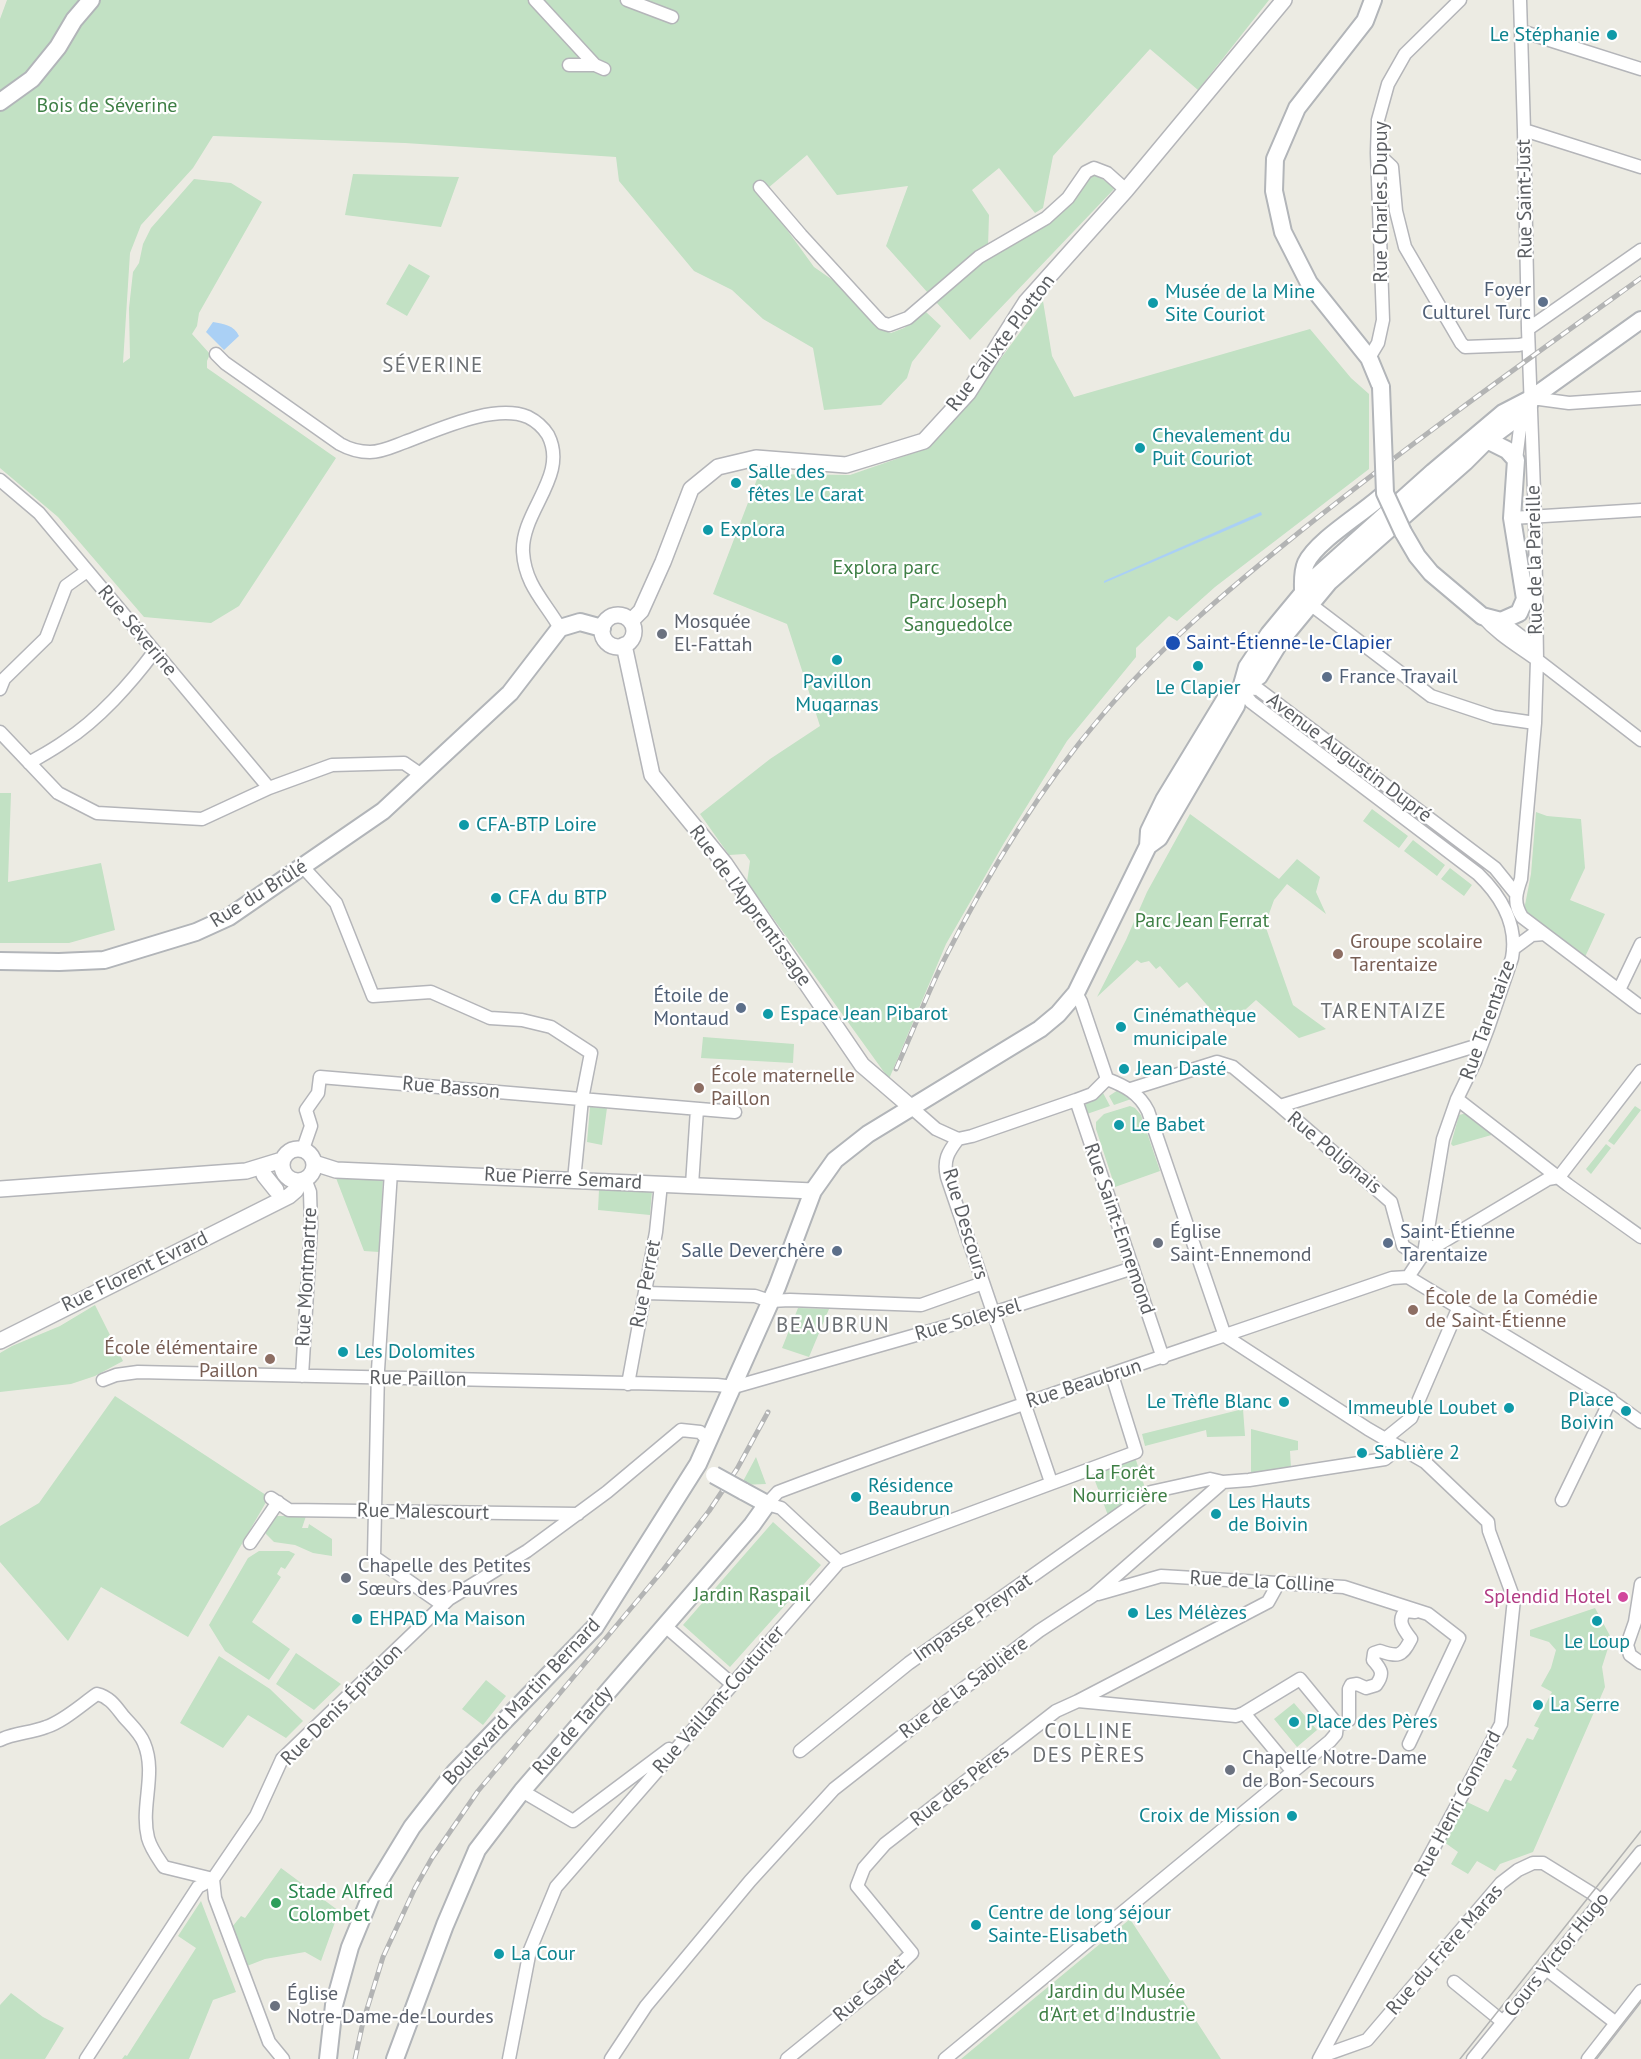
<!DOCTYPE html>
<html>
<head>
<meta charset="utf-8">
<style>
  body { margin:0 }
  canvas { display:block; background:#ecebe3 }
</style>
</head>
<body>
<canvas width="1641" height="2059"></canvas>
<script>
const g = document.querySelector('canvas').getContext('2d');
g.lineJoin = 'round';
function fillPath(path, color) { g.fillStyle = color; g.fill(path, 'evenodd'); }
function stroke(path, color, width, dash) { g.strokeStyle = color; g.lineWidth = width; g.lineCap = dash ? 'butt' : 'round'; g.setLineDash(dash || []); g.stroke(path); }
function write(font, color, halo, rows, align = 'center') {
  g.font = font + ' "PT Sans",sans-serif'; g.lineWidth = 4.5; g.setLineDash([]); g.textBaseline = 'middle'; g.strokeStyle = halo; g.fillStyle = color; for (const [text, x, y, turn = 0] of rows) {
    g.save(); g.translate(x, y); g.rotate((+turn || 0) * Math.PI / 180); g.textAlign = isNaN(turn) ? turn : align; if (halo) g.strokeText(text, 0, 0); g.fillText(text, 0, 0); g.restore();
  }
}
const green = new Path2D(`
  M7,0h1262l-71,90 -48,-41 -97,107 -10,52 -8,5 -36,-45 -27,22 17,25 -1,32 4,9 98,-80h8l17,12 -145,152 -84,-94 22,-60 -71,9 -30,-40 -46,39 53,73 20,14 37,40 11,9 9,3 13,-5 22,-16 15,14 -29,36 -5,16 -26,27 -57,5 -11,-62 -50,-29 -31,-29 -38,-19 -75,-90 -3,-24 -211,-14 -192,-7 -20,32 -52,57 -11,28 -7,110 7,-5 -1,-50 4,-36 6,-9 4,-19 8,-16 43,-49 37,4 31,19 -63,111 -2,13 -5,8 18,20 -3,7v7l129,90 -97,148 -28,17 -67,-6 -86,-100 -58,-49v-449z
  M353,174l106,3 -18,50 -96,-12z
  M409,264l21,12 -23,40 -21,-12z
  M1043,301l9,55 22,41 236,-68 41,49 18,16v75l-154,118 -38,34 -8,-5 -33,32v9l-69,84 -63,102 -58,101 -57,135 -142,-197 3,-21 -5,-7 -16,1 -29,-41 70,-55 50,-33 -33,-102 -74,-30 46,-120 91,1 78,-27 46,-53z
  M0,793h11l-3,89 93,-19 14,67 -46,13h-69z
  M1372,809l36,27 -9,12 -36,-27z
  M1536,812l11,4 34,3 4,49 -15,32 35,14 -20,43 -61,-47 7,-36z
  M1190,814l89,65 18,-20 23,18 -4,15 10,22 -39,-30 -13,16 -9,25 28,80 33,24 -27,9 -43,-38 -20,18 -17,1 -32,-37 -8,6 -19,-22 -4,3 -7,-8 -8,2 -4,-3 -40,37 29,-57 21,-48z
  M1413,840l32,25 -8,11 -33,-25z
  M1450,868l22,17 -8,11 -23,-17z
  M703,1037l91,7 -1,19 -92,-5z
  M1118,1090l16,8 -20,7 -5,-9z
  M1102,1091l8,15 -26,9c-3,-13 10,-16 18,-24z
  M1130,1106l5,2 6,7 19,56 -45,16 -19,-58v-7l8,-8z
  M1635,1106l6,4 -27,35 -6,-4z
  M590,1107l17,1 -5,37 -15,-3z
  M1467,1113l28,21 -42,12 -2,-2 8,-29z
  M1606,1144l5,4 -20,26 -5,-5z
  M336,1178l47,1 -4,73 -15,-1z
  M599,1190l53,1 -2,24 -52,-5z
  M95,1305l28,56 -28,15 -24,8 -71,8v-39l12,-7 48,-20z
  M798,1308l31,1 -20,48 -27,-9z
  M115,1396l154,101 -81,140 -87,-50 -33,54 -68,-79v-36l39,-23z
  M1243,1409l2,27 -38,1 -1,-7 -61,16 -3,-12z
  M1251,1429l47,12v9l-8,1 1,17 -40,6z
  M756,1457l10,27 -25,1z
  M1135,1457l11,34 -37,27 -17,-45z
  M276,1516h30l-4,12h6l1,-4 23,15v17l-19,-3 -18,-8 -21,-3 -8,-8 -1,-4z
  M773,1522l48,43 -91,102 -47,-42z
  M259,1551h30l6,3 -10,15 -4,-2 -4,7 4,3 -29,45 38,27 -21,31 -44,-29 -16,-26 39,-67z
  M1595,1608l20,37 -7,3 -6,19 3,20 -72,165 -33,12 -5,7 -18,-10 -9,13 -17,-10 7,-12 -14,-10 21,-41 23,11 17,-33 6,2 6,-11 -5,-3 15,-29 6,2 6,-12 -5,-2 18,-34 -11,-6 10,-18 5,-18 -7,-8 -19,-6v-6z
  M296,1653l45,31 -27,26 -38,-26z
  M219,1656l51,33 33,32 -17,17 -38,-23 -25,33 -43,-25z
  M486,1680l20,16 -23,29 -21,-16z
  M1294,1703l23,27 -20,17 -23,-28z
  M281,1868l58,43 -18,50 -16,-9 -40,7 -18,7 -15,-39 9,-11 4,2z
  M201,1901l35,91 -23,8 -24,59h-67l3,-4 2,1 69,-108 -18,-12z
  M1130,1919l91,140h-260z
  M11,1993l32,24 21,11 -19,31h-45v-54z`);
const water = new Path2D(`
  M213,322c11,2 21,3 26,14l-15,14 -18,-18z
  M1261,512l1,3 -158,68v-2z`);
const minor = new Path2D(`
  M535,0l60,65 9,4
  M627,0l45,17
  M1520,0l4,130 4,199 7,189 2,142 -2,63 -14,156c-5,14 -8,24 1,38l119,90
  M1521,31l120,38
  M569,65h26
  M1524,130l117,37
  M1377,153l15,14 4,44 9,36 56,96 4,4 54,-2 9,-2
  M760,187l41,48 77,84 4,4 7,2 19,-7 71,-61 67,-39 22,-20 18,-26 8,-4 13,5 19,17
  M1528,329l113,-79
  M216,354l9,9 115,81c9,5 19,8 30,8 12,0 24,-6 35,-10 33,-12 89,-39 123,-25 8,4 15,10 20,18 21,41 -27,76 -25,117 2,33 22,50 37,76
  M1369,358l9,-15 5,-23 -6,-167 1,-33 10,-36 17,-30 55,-54
  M1532,398l37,5 72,-5
  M1516,460l5,-40
  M0,480l39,33 230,275
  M1512,518l129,-8
  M1310,604l121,92 63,21 41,6
  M1482,616c17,20 38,31 58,46 34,26 67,52 101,78
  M1501,621l25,19 11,19
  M1240,688l11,14 227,172c23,22 40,51 34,84l-24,70 -13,34 -18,37 -14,40 -19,114 -16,24
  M1240,688l18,1 237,179 21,26
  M0,689l4,-10 42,-41 20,-52 21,-15
  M0,732l58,61 39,20 105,6 67,-31 63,-23 72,-2 19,13
  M29,763c12,-7 25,-14 36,-22 33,-21 66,-58 89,-89
  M303,867l33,36 37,93 58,-4 59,26 32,2 29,7 40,26 -9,46 -8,81
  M1513,949l19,-14 12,-1
  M1619,990l22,-46
  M1076,993l5,9 26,77
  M1107,1079c18,7 32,14 41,32l77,225
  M1131,1089l86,-27 16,5 47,39 202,-62
  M1457,1099l111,86 73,52
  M1076,1100l87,258
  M1280,1106l111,96 12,44 18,12
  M912,1108l24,21 22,10 14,-3 104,-36 16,-6 15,-15
  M958,1139c-10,13 -15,21 -11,38l104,305
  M303,1149l8,-23 -5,-16 12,-17 2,-16 415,35
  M391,1172l-13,198 -4,187 69,48
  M1559,1177l82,-106
  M692,1185l5,-76
  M1424,1253l124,-74 11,-2
  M1408,1277l197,119 36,26
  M645,1293l110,3 15,5 20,-1 131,5 62,-22
  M1225,1336l143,93 57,33 63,60 1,9 25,68 -13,125 -182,335
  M302,1376l9,-150 -1,-34 -5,-13
  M103,1380l13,-5 22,-3 579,13 17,2 259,-74 140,-45
  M628,1384l28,-152 5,-48
  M1385,1439l26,-21 47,-109
  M271,1498l18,12 289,4
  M1562,1500l49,-101
  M250,1543l28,-41
  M839,1562l-58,-54 -14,-4 11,-12c203,-76 409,-143 614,-214l16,-1
  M1641,1584l-6,38 -8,23 3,10 11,8
  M1098,1594l63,-18 183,11 84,27 31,24 -50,106
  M664,1625l68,59
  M1078,1701l190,-99 10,-18
  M1244,1713l49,59
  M1337,1724l8,-1 4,-3v-31l2,-4 6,-1 9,4 10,-3c8,-11 6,-15 -3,-25l1,-7 6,-2c18,6 22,6 31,-12 -7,-9 -15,-19 -5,-28l9,1
  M0,1740c14,-7 31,-7 46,-13 18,-6 35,-22 51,-33 13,3 19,13 27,23 7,8 16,16 20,26 13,31 -4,63 4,95 3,11 10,20 16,29l49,12
  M800,1751l109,-88 242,-171 59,-13 13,3 26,-2 136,-21 15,-12
  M522,1791l51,30 96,-72
  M213,1879l2,19 54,144 14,17
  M1546,1969l70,54
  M1454,1982l49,40
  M1322,2056l45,-16 134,-157 17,-13 15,-7h10l50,31 8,7
  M86,2059l112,-172 15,-8 43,-63 26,-57 167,-160 78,-48 80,-59 74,-62 19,2 9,9
  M509,2059l21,-109 26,-63 283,-325 297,-110 -24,-77
  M611,2059l35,-53 104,-125 84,-92 79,-62 126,-96 55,-36 129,-113
  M787,2059l96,-78 29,-28 -55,-67 7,-18 21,-24 171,-133 22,-10 158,15 8,-3 56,-34 37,45 -1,10 -6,7 -385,318
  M1473,2059l168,-207
  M1588,2059l53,-68`);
const tertiary = new Path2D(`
  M602 631a16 16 0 1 1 32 0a16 16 0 1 1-32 0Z
  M631,621l10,-10 22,-49 28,-73 27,-22 38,-9 90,7 78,-24 44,-48 58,-91 100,-112 158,-190
  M624,645l28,130 73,89 137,201 50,43
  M282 1165a16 16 0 1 1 32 0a16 16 0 1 1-32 0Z
  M314,1163l22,7 477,21
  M264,1175l12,15
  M0,1189l246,-18 36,-11
  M0,1341l289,-145 7,-6 3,-9`);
const secondary = new Path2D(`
  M1373,0l-8,21 -68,87 -22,51 -1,32 9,41 26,51 60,75 12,29
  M0,102l32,-23 26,-32 16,-27 17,-20
  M1403,532l14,24 14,17 51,43 19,5 18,-8 6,-14 -13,-81 4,-58 -9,-10 -20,-10
  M1303,591c0,-9 -1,-19 3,-28 11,-23 58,-50 79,-70
  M1148,846l11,-8 77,-132 11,-39 22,-33 48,-58 116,-104 70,-59 29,-15 109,-78
  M0,961l59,1 45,-2 92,-28 33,-15 154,-106 127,-118 50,-65 20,-6 22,6
  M328,2059l6,-54 16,-58 23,-56 39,-64 43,-55 140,-145 103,-163 79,-177 36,-96 22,-31 33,-26 172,-105 18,-15 18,-21 72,-147 1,-15 15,-31 62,-102 33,-22 22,-36 48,-58 136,-120 22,-22 23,-17 11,-3 11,-22
  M395,2059l50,-134 32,-75 45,-59 230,-266 15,-21 -24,-13`);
const tram = new Path2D(`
  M1460,2059l181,-228
  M1595,2059l46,-59`);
const rail = new Path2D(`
  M896,1069c16,-36 30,-72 47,-107 43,-85 94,-170 156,-243 60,-72 131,-131 203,-189 110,-88 225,-170 339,-252
  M355,2059l8,-37 20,-65 32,-69 17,-30 46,-67 185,-221 46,-59 28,-42 31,-57`);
const secondaryBridge = new Path2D(`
  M1381,387l4,106 18,39
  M714,1475l29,16`);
const markers = [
  [1612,35,6,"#0f9aa8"],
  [1543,302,6,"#5c6f8a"],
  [1153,303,6,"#0f9aa8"],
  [1140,448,6,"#0f9aa8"],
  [736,483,6,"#0f9aa8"],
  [708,530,6,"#0f9aa8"],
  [662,634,6,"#6b7280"],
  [1173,643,8,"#1a4fb4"],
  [837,660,6,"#0f9aa8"],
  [1198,666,6,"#0f9aa8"],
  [1327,677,6,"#5c6f8a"],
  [464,825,6,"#0f9aa8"],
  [496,898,6,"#0f9aa8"],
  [1338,954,6,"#8d6e63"],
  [741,1008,6,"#5c6f8a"],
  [768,1014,6,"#0f9aa8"],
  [1121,1027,6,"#0f9aa8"],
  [1124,1069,6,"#0f9aa8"],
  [699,1088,6,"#8d6e63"],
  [1119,1125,6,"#0f9aa8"],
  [1158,1243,6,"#6b7280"],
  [1388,1243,6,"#5c6f8a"],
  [837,1251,6,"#5c6f8a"],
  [1413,1310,6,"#8d6e63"],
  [343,1352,6,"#0f9aa8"],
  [270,1359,6,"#8d6e63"],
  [1284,1402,6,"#0f9aa8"],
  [1509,1408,6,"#0f9aa8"],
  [1626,1411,6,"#0f9aa8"],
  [1362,1453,6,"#0f9aa8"],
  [856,1497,6,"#0f9aa8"],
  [1216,1514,6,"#0f9aa8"],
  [346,1578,6,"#6b7280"],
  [1623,1597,6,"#d1479c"],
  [1133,1613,6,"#0f9aa8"],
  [357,1619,6,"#0f9aa8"],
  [1597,1621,6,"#0f9aa8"],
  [1538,1705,6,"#0f9aa8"],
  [1294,1722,6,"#0f9aa8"],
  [1230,1770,6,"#6b7280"],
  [1292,1816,6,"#0f9aa8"],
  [276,1903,6,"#2e9e5b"],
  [976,1925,6,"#0f9aa8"],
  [499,1954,6,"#0f9aa8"],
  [275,2006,6,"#6b7280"]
];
const cultureNames = [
  ["Le Stéphanie",1600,35,"right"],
  ["Musée de la Mine",1165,292],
  ["Site Couriot",1165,315],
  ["Chevalement du",1152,436],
  ["Puit Couriot",1152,459],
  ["Salle des",748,472],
  ["fêtes Le Carat",748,495],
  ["Explora",720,530],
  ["Pavillon",837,682,"center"],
  ["Muqarnas",837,705,"center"],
  ["Le Clapier",1198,688,"center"],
  ["CFA-BTP Loire",476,825],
  ["CFA du BTP",508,898],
  ["Espace Jean Pibarot",780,1014],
  ["Cinémathèque",1133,1016],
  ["municipale",1133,1039],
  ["Jean Dasté",1136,1069],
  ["Le Babet",1131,1125],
  ["Les Dolomites",355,1352],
  ["Place",1614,1400,"right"],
  ["Boivin",1614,1423,"right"],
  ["Le Trèfle Blanc",1272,1402,"right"],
  ["Immeuble Loubet",1497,1408,"right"],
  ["Sablière 2",1374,1453],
  ["Résidence",868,1486],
  ["Beaubrun",868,1509],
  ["Les Hauts",1228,1502],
  ["de Boivin",1228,1525],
  ["Les Mélèzes",1145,1613],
  ["EHPAD Ma Maison",369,1619],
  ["Le Loup",1597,1642,"center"],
  ["La Serre",1550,1705],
  ["Place des Pères",1306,1722],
  ["Croix de Mission",1280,1816,"right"],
  ["Centre de long séjour",988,1913],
  ["Sainte-Elisabeth",988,1936],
  ["La Cour",511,1954]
];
const parkNames = [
  ["Bois de Séverine",107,106],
  ["Explora parc",886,568],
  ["Parc Joseph",958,602],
  ["Sanguedolce",958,625],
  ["Parc Jean Ferrat",1202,921],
  ["La Forêt",1120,1473],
  ["Nourricière",1120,1496],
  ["Jardin Raspail",752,1595],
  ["Jardin du Musée",1117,1992],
  ["d'Art et d'Industrie",1117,2015]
];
const streetNames = [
  ["Rue Saint-Just",1525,199,-91],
  ["Rue Charles Dupuy",1381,202,-90],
  ["Rue Calixte Plotton",1001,343,-53],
  ["Rue de la Pareille",1535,560,-91],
  ["Rue Séverine",137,631,50],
  ["Avenue Augustin Dupré",1349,758,37],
  ["Rue du Brûlé",259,894,-32],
  ["Rue de l'Apprentissage",750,906,54],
  ["Rue Tarentaize",1488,1020,-70],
  ["Rue Basson",451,1088,5],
  ["Rue Polignais",1334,1153,40],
  ["Rue Pierre Semard",563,1179,3],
  ["Rue Descours",965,1224,73],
  ["Rue Saint-Ennemond",1119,1229,71],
  ["Rue Florent Evrard",135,1272,-26],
  ["Rue Montmartre",307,1277,-87],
  ["Rue Perret",646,1284,-79],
  ["Rue Soleysel",968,1320,-16],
  ["Rue Paillon",418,1379,1],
  ["Rue Beaubrun",1084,1384,-18],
  ["Rue Malescourt",423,1512,1],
  ["Rue de la Colline",1262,1582,3],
  ["Impasse Preynat",973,1618,-35],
  ["Rue de la Sablière",964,1688,-37],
  ["Rue Vaillant-Couturier",719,1700,-49],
  ["Boulevard Martin Bernard",522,1702,-47],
  ["Rue Denis Épitalon",342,1705,-45],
  ["Rue de Tardy",573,1731,-49],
  ["Rue des Pères",960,1786,-38],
  ["Rue Henri Gonnard",1458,1804,-62],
  ["Rue du Frère Maras",1445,1950,-49],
  ["Cours Victor Hugo",1557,1955,-51],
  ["Rue Gayet",869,1990,-41]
];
const serviceNames = [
  ["Foyer",1531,290],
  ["Culturel Turc",1531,313],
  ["France Travail",1339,677,"left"],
  ["Étoile de",729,996],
  ["Montaud",729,1019],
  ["Saint-Étienne",1400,1232,"left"],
  ["Tarentaize",1400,1255,"left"],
  ["Salle Deverchère",825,1251]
];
const worshipNames = [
  ["Mosquée",674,622],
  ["El-Fattah",674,645],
  ["Église",1170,1232],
  ["Saint-Ennemond",1170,1255],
  ["Chapelle des Petites",358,1566],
  ["Sœurs des Pauvres",358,1589],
  ["Chapelle Notre-Dame",1242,1758],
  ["de Bon-Secours",1242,1781],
  ["Église",287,1994],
  ["Notre-Dame-de-Lourdes",287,2017]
];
const transitNames = [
  ["Saint-Étienne-le-Clapier",1186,643]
];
const educationNames = [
  ["Groupe scolaire",1350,942],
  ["Tarentaize",1350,965],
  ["École maternelle",711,1076],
  ["Paillon",711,1099],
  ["École de la Comédie",1425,1298],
  ["de Saint-Étienne",1425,1321],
  ["École élémentaire",258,1348,"right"],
  ["Paillon",258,1371,"right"]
];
const hotelNames = [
  ["Splendid Hotel",1611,1597]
];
const leisureNames = [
  ["Stade Alfred",288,1892],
  ["Colombet",288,1915]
];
const neighbourhoodNames = [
  ["SÉVERINE",433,366],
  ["TARENTAIZE",1384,1012],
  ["BEAUBRUN",833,1326],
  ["COLLINE",1089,1732],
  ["DES PÈRES",1089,1756]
];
fillPath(green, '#c2e1c4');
fillPath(water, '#aad0f5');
stroke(minor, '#b4b5b9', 15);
stroke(tertiary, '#b4b5b9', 18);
stroke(secondary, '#b2b5b9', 20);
stroke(minor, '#fff', 12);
stroke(tertiary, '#fff', 15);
stroke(secondary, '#fff', 16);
stroke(tram, '#b3b4b4', 1.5);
stroke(rail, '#b3b4b4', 5);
stroke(rail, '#fff', 3, [9]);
stroke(secondaryBridge, '#b2b5b9', 20, []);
stroke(secondaryBridge, '#fff', 16);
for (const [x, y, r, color] of markers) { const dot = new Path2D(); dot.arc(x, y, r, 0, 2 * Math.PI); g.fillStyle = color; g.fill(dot); stroke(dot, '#fff', 2); }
write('20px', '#0d838f', '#fff', cultureNames, 'left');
write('20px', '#3e7f45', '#fff', parkNames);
write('20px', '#5b5e62', '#fff', streetNames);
write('20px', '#4e5e75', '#fff', serviceNames, 'right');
write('20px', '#5b616d', '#fff', worshipNames, 'left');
write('20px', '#164399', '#fff', transitNames, 'left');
write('20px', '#785e54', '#fff', educationNames, 'left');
write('20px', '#b23c85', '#fff', hotelNames, 'right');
write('20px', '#27864d', '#fff', leisureNames, 'left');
g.letterSpacing = '1.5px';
write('21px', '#6c7074', '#fff', neighbourhoodNames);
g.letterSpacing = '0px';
</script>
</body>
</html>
